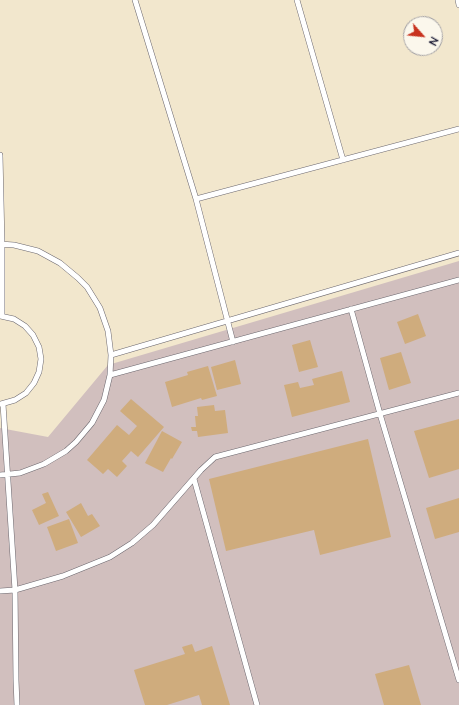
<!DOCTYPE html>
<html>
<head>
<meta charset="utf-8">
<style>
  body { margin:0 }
  #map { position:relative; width:459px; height:705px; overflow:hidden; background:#f2e7cd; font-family:"Architects Daughter",sans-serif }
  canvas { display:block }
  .north { position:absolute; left:403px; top:16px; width:40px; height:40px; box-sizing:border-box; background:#fbf7ec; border:1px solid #a4a2a5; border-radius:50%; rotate:117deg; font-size:11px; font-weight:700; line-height:16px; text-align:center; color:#22223b }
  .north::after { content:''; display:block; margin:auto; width:14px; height:18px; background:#c8321e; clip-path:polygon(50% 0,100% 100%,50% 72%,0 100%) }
</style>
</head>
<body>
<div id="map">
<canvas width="459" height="705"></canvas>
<div class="north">N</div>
</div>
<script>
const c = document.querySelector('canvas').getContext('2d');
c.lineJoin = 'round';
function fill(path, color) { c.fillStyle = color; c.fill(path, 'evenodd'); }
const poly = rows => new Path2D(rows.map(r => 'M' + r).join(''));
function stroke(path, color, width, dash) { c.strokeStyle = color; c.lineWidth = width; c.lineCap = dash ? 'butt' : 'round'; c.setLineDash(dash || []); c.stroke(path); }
const industrial = poly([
  [459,261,459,705,0,705,0,428,48,437,108,365]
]);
const building = poly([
  [418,314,426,336,405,344,397,322],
  [310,340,318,367,299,372,292,345],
  [401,352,411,383,389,390,380,358],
  [235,360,241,384,217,390,211,367],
  [208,366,217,396,202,400,201,398,172,407,165,382,188,375,187,372],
  [342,371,350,402,292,417,284,385,298,382,300,388,314,385,312,379],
  [131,399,164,427,138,457,131,451,122,461,127,466,117,477,108,469,103,474,87,460,117,425,129,435,137,426,120,411],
  [214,405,215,411,225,410,228,433,198,437,197,431,192,431,191,427,196,427,195,416,198,416,197,407],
  [459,419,459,469,429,478,414,431],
  [162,431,182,442,172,459,171,458,163,472,145,463],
  [368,439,391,537,320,555,314,530,226,551,209,479],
  [48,492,59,516,39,525,32,510,46,503,42,494],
  [459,498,459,532,435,539,426,508],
  [81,503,88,516,92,514,100,526,81,537,66,512],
  [69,519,78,543,56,551,47,527],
  [192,644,195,652,212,646,230,705,202,705,199,695,167,705,145,705,134,670,185,654,182,647],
  [409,665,421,705,384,705,375,674]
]);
const service = poly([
  [135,0,196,199,233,342],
  [297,0,343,160],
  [458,0,459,5],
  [0,155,2,244,2,316],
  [196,199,459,129],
  [0,244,14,245,38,251,60,263,78,278,87,287,100,308,108,331,111,355,110,375,104,400,92,423,76,442,66,451,44,464,20,473,0,475],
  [351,309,380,414,459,680],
  [0,316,14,319,25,326,33,335,39,347,41,359,39,372,34,383,26,393,15,400,1,404],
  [111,355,459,253],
  [110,375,459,280],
  [3,404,15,590,16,680,17,705],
  [194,479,257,705],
  [0,591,15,590,63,576,110,557,132,543,153,525,201,470,215,457,459,393]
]);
fill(industrial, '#d1bfbe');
fill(building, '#cfac7d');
stroke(service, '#6b676e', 6);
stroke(service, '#fff', 5);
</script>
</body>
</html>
